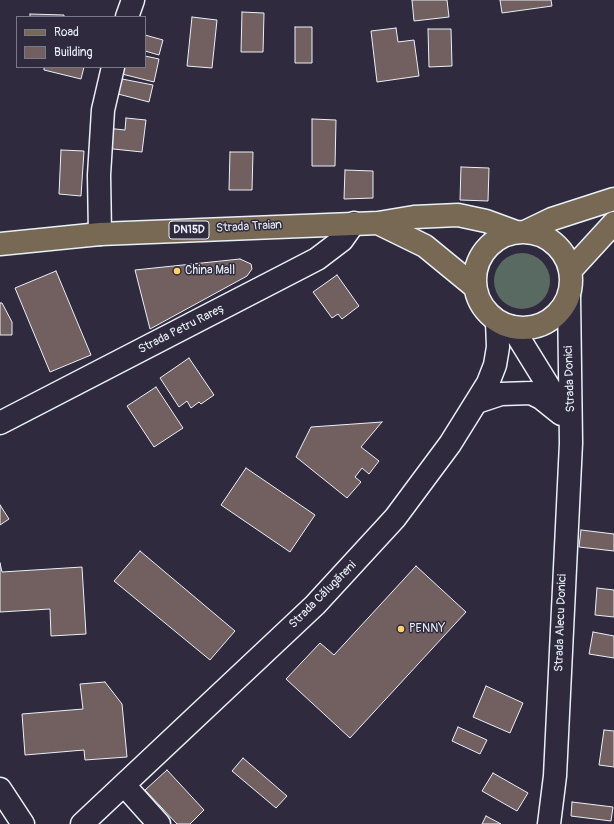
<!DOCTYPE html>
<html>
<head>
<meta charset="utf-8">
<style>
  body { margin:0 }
  #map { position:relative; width:614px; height:824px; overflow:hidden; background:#2f2a3d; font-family:Pangolin,sans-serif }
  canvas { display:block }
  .legend { position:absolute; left:16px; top:16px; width:130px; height:52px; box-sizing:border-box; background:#2f2a3d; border:1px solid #797a88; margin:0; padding:5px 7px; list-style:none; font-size:12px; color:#e8f1f8 }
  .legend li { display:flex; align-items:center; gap:8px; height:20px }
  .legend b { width:20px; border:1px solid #797a88 }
</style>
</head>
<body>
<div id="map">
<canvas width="614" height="824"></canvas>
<ul class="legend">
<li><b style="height:5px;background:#786954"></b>Road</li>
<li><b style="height:11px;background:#725f5f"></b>Building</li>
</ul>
</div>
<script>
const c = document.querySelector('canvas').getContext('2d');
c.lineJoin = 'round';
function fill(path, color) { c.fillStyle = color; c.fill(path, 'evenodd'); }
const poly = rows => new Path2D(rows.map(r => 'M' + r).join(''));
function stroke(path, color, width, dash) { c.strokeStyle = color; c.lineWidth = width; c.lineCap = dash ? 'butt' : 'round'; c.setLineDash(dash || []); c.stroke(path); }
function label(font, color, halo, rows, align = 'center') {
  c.font = font + ' Pangolin,sans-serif'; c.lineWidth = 3; c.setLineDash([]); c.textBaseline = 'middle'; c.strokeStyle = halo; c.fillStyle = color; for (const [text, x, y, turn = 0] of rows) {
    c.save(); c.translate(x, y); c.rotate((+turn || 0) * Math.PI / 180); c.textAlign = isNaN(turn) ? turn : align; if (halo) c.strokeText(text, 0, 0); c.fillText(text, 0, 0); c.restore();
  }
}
const green = poly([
  '494 281a28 28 0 1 1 56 0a28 28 0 1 1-56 0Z'
]);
const building = poly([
  [412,0,447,0,449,17,414,21,412,0],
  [500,0,551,0,552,6,502,13,500,0],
  [242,12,264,13,263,52,241,52,242,12],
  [30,14,64,15,64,17,30,17,30,14],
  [192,17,217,20,212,68,187,66,192,17],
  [295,27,312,27,312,63,295,63,295,27],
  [396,28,398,42,414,40,419,76,377,82,371,31,396,28],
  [428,29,451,29,452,66,429,67,428,29],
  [145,35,163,40,159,55,145,51,145,35],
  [145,56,159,59,154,82,122,74,124,67,145,67,145,56],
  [44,67,84,67,81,79,44,70,44,67],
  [122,79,153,85,149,102,118,94,122,79],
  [126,118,146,120,142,152,104,148,106,128,125,130,126,118],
  [312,119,336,120,335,166,312,166,312,119],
  [61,150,84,151,81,196,59,194,61,150],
  [230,152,253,152,252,190,229,190,230,152],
  [461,167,489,168,488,201,460,200,461,167],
  [345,170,373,171,373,198,344,199,345,170],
  [240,259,251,264,252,269,247,276,150,329,135,270,240,259],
  [56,271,91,355,50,372,15,288,56,271],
  [337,275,359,306,342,319,338,314,332,318,313,292,337,275],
  [0,303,2,303,12,322,12,335,0,335,0,303],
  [189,358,214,395,201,404,199,402,191,408,187,401,179,407,160,378,189,358],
  [156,387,183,428,154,447,127,406,156,387],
  [382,422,361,447,379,461,369,474,362,468,355,477,361,482,347,498,296,457,311,427,382,422],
  [246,468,315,515,290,552,221,505,246,468],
  [0,505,9,519,0,525,0,505],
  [581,530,614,534,614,551,579,547,581,530],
  [140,551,235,631,210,660,114,581,140,551],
  [0,563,2,572,82,567,86,634,51,636,50,609,0,612,0,563],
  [416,566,466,612,350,738,286,679,320,643,334,655,416,566],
  [597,588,614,590,614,617,595,615,597,588],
  [593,632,614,636,614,658,589,654,593,632],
  [105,682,122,704,127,757,85,760,84,750,25,755,22,714,83,709,80,684,105,682],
  [486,686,523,703,510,733,473,717,486,686],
  [458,727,487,740,480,754,452,741,458,727],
  [604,730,614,731,614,767,599,765,604,730],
  [243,758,287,796,276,808,232,771,243,758],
  [167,770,204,810,190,824,177,824,145,790,167,770],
  [493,773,528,793,517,811,482,791,493,773],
  [572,802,613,807,611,821,571,816,572,802],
  [486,816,501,824,482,824,486,816]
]);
const minor = poly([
  [127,17,133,0],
  [100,234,99,175,103,110,113,67],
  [512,327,570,421],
  [477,402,501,394,531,393,541,398,561,414],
  [0,423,317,259,342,240,354,223],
  [124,785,159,824],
  [0,789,23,824],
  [82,824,315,605,395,518,450,444,488,383,495,365,498,347,497,321],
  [549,824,555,776,571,443,569,296]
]);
const major = poly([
  [378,223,425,246,475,287],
  '475 280a48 48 0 1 1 96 0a48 48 0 1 1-96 0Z',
  [525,232,552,219,614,199],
  [0,244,100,234,378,223,414,217,458,215,486,221,516,232],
  [570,271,614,223]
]);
const markers = [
  [177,271,4,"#ffd166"],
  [401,629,4,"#ffd166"]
];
const shields = [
  [189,230,40]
];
const shieldNames = [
  ["DN15D",189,230]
];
const streetNames = [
  ["Strada Traian",249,227,-3],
  ["Strada Petru Rareș",182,329,-27],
  ["Strada Donici",570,379,-92],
  ["Strada Călugăreni",323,595,-45],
  ["Strada Alecu Donici",561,623,-88]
];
const poiNames = [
  ["China Mall",185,271],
  ["PENNY",409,629]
];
fill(green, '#586a61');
fill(building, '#725f5f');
stroke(building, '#e8f1f8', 1);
stroke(minor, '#e8f1f8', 25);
stroke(major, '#e8f1f8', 25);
stroke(minor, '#2f2a3d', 22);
stroke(major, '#786954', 22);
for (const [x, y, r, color] of markers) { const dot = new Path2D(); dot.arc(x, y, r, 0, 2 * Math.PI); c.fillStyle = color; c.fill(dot); stroke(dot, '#2f2a3d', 1.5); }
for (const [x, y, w] of shields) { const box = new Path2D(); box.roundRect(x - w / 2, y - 9, w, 18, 3); c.fillStyle = '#2f2a3d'; c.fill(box); stroke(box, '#e8f1f8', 1); }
label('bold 11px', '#e8f1f8', null, shieldNames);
label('12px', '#e8f1f8', '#2f2a3d', streetNames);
label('12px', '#e8f1f8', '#2f2a3d', poiNames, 'left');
</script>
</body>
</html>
